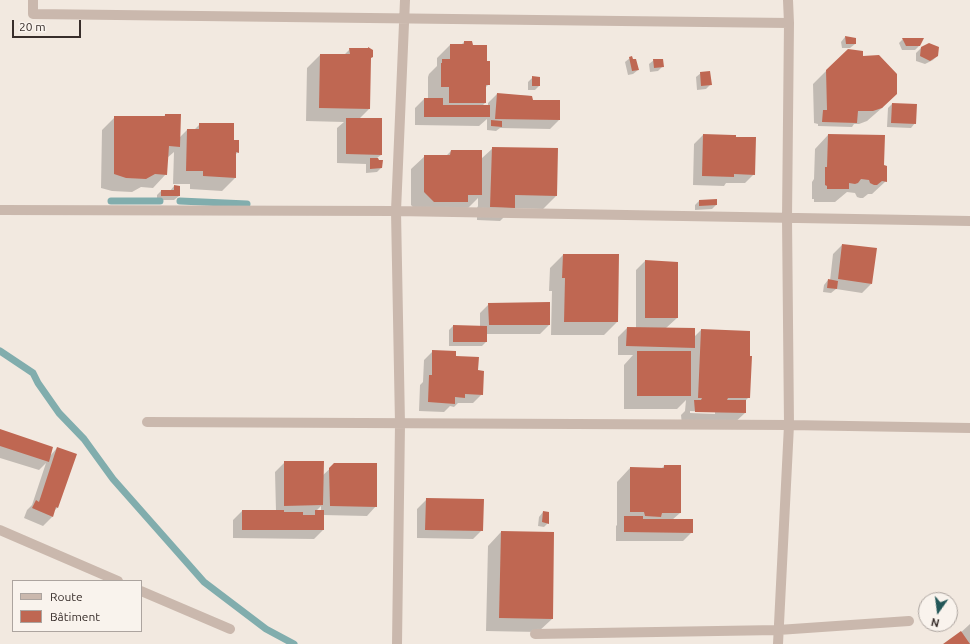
<!DOCTYPE html>
<html>
<head>
<meta charset="utf-8">
<style>
  body { margin:0 }
  #map { position:relative; width:970px; height:644px; overflow:hidden; background:#f2e9e0; font-family:Ubuntu,sans-serif }
  canvas { display:block }
  .legend { position:absolute; left:12px; top:580px; width:130px; height:52px; box-sizing:border-box; background:#f9f3ed; border:1px solid #aca49f; margin:0; padding:5px 7px; list-style:none; font-size:12px; color:#382e2b }
  .legend li { display:flex; align-items:center; gap:8px; height:20px }
  .legend b { width:20px; border:1px solid #aca49f }
  .north { position:absolute; left:918px; top:592px; width:40px; height:40px; box-sizing:border-box; background:#f9f3ed; border:1px solid #aca49f; border-radius:50%; rotate:194deg; font-size:11px; font-weight:700; line-height:16px; text-align:center; color:#382e2b }
  .north::after { content:''; display:block; margin:auto; width:14px; height:18px; background:#235758; clip-path:polygon(50% 0,100% 100%,50% 72%,0 100%) }
  .scale { position:absolute; left:12px; top:20px; width:69px; height:18px; box-sizing:border-box; border:2px solid #382e2b; border-top:0; padding-left:5px; font-size:12px; line-height:14px; white-space:nowrap; color:#382e2b; -webkit-text-stroke:3px #f9f3ed; paint-order:stroke }
</style>
</head>
<body>
<div id="map">
<canvas width="970" height="644"></canvas>
<ul class="legend">
<li><b style="height:5px;background:#cab8ad"></b>Route</li>
<li><b style="height:11px;background:#bf6752"></b>Bâtiment</li>
</ul>
<div class="north">N</div>
<div class="scale">20 m</div>
</div>
<script>
const c = document.querySelector('canvas').getContext('2d');
c.lineJoin = 'round';
function fill(path, color) { c.fillStyle = color; c.fill(path, 'evenodd'); }
const poly = rows => new Path2D(rows.map(r => 'M' + r).join(''));
function stroke(path, color, width, dash) { c.strokeStyle = color; c.lineWidth = width; c.lineCap = dash ? 'butt' : 'round'; c.setLineDash(dash || []); c.stroke(path); }
const shadow = poly([
  [845,37,855,44,850,48,842,48,841,42],
  [903,39,920,45,915,50,902,50,899,43],
  [464,42,472,46,486,62,489,84,485,88,485,103,482,106,488,106,488,103,497,94,532,96,532,101,559,120,550,129,500,128,496,131,487,130,487,119,479,126,415,125,415,108,424,99,428,99,428,77,429,74,437,66,437,58,450,45,461,45],
  [921,48,937,56,933,60,925,64,916,61,916,53],
  [350,49,370,59,369,109,359,119,381,155,377,158,381,168,377,172,366,173,366,164,337,163,337,128,344,122,306,121,307,68,320,55,346,55,345,54],
  [862,57,883,107,867,121,859,124,854,124,852,127,818,126,818,124,814,123,813,84,827,70],
  [630,58,638,70,633,74,628,75,625,62],
  [654,60,662,67,658,71,650,72,649,64],
  [701,73,710,85,706,89,697,90,696,77],
  [533,77,539,86,535,90,528,90,528,82],
  [892,104,915,123,911,128,887,127,888,108],
  [165,115,180,137,187,130,194,130,200,124,233,141,238,152,235,155,235,178,222,191,190,189,190,184,173,184,174,152,167,158,166,174,153,188,141,187,132,192,112,191,101,188,102,130,115,117,164,117],
  [703,135,754,174,745,183,726,183,724,186,693,185,694,144],
  [828,135,883,166,886,181,872,194,868,194,863,198,860,198,857,197,855,193,847,192,835,202,814,202,814,199,812,199,812,182,814,179,815,149],
  [493,148,556,196,543,209,513,208,500,221,477,220,477,208,478,206,478,198,468,208,420,215,411,205,411,169,425,156,446,156,451,151,481,159],
  [174,186,179,196,174,200,157,200,157,195,161,191,170,191],
  [699,201,716,205,712,209,695,210,695,205],
  [842,245,871,284,862,293,836,289,831,293,823,292,824,285,828,280,830,281,833,254],
  [563,255,618,255,617,322,604,335,551,335,552,291,549,291,550,268],
  [645,261,677,318,666,328,694,337,701,330,749,397,745,401,745,413,731,426,682,425,681,415,685,411,686,400,677,409,624,409,624,365,633,355,618,355,618,337,627,328,636,328,636,270],
  [690,411,715,412,715,414,690,413],
  [549,303,549,325,540,334,486,334,486,342,482,346,449,346,449,330,453,326,480,327,480,313,489,304],
  [433,351,455,357,477,371,482,394,473,403,458,403,454,407,450,406,444,412,419,411,420,385,423,382,424,360],
  [0,431,50,456,57,448,58,507,54,511,52,517,43,526,24,518,27,510,32,505,46,463,39,470,0,458],
  [285,462,322,476,335,464,376,506,367,516,323,515,323,530,314,539,233,538,233,520,242,511,276,511,275,472],
  [321,506,321,511,316,511],
  [664,466,680,513,672,520,692,532,683,541,616,541,616,526,617,525,617,482,630,468,661,469],
  [427,499,482,530,473,539,417,538,417,509],
  [543,512,548,523,544,527,538,526,539,517],
  [501,532,552,619,538,632,486,631,488,546],
  [970,624,970,644,945,644,958,635]
]);
const stream = poly([
  [111,201,160,201],
  [180,201,247,204],
  [0,351,33,373,38,383,59,413,84,439,113,479,204,582,266,629,294,644]
]);
const building = poly([
  [845,36,856,38,856,44,846,44],
  [902,38,924,38,920,46,906,46],
  [464,41,472,41,473,45,487,45,487,61,490,61,490,85,486,85,486,103,449,103,449,87,441,87,441,63,442,63,442,59,450,59,450,44,464,44],
  [929,43,939,47,938,56,930,61,920,56,921,47],
  [368,47,373,50,373,57,371,58,370,109,319,108,320,54,350,54,349,48,368,48],
  [848,49,863,51,863,56,879,55,897,74,897,94,882,108,873,111,858,111,857,123,822,122,823,110,827,110,826,70],
  [632,56,633,59,636,59,639,70,632,71,629,57],
  [653,59,663,59,664,67,654,68],
  [710,71,712,85,701,86,700,72],
  [532,76,540,77,540,86,532,86],
  [497,93,532,96,533,100,560,100,560,120,495,119],
  [424,98,443,98,443,105,490,105,490,117,424,117],
  [892,103,917,104,916,124,891,123],
  [165,114,181,114,180,147,169,146,167,175,155,174,146,179,126,178,114,174,114,116,165,116],
  [346,118,382,118,382,155,346,154],
  [491,120,502,121,502,127,491,126],
  [199,123,234,123,234,140,239,140,239,153,236,152,236,178,203,176,203,171,186,171,187,129,199,129],
  [703,134,733,135,736,135,736,137,756,137,755,175,734,174,734,177,702,176],
  [828,134,885,135,884,165,887,166,887,182,882,181,877,185,874,185,870,183,869,180,861,179,858,183,855,184,849,183,849,189,827,189,827,186,825,185,825,167,827,167],
  [492,147,558,148,557,196,515,195,515,208,490,207],
  [451,150,482,150,482,195,468,195,468,202,434,202,424,192,424,155,450,155],
  [370,158,378,158,379,160,383,160,382,168,370,169],
  [174,185,180,186,180,196,161,196,161,190,174,190],
  [717,199,717,205,699,206,699,200],
  [842,244,877,248,872,284,838,279],
  [563,254,619,254,618,322,564,322,565,278,562,278],
  [645,260,678,262,678,318,645,318],
  [828,279,838,281,837,289,827,288],
  [550,302,550,325,489,325,488,303],
  [453,325,487,326,487,342,453,342],
  [627,327,695,328,695,348,626,346],
  [701,329,750,331,750,356,752,356,750,398,728,398,727,400,746,400,746,413,695,412,694,400,701,400,702,398,698,398],
  [432,350,456,351,456,356,479,357,478,370,484,371,483,395,465,394,465,398,455,397,455,404,428,402,429,375,432,375],
  [637,351,691,351,691,396,637,396],
  [0,429,53,447,49,462,0,446],
  [57,447,77,454,58,508,56,507,53,517,32,508,36,500,39,502],
  [284,461,324,461,323,505,284,506],
  [334,463,377,463,377,507,330,506,329,468],
  [664,465,681,465,681,513,662,513,661,517,645,516,644,512,630,512,630,467,664,468],
  [426,498,484,499,483,531,425,530],
  [242,510,284,510,284,512,303,512,303,515,315,515,315,510,324,510,324,530,242,530],
  [543,511,549,512,549,524,542,522],
  [624,516,643,516,643,519,693,519,693,533,624,532],
  [501,531,554,532,553,619,499,618],
  [961,631,970,644,943,644]
]);
const minor = poly([
  [33,0,33,14,789,23],
  [0,210,396,211,970,221],
  [147,422,789,425,970,428],
  [0,530,118,581],
  [141,591,230,629],
  [535,634,778,630,909,621],
  [397,644,400,424,396,211,405,0],
  [778,644,789,425,787,218,789,23,788,0]
]);
fill(shadow, '#0003');
stroke(stream, '#81adad', 7);
fill(building, '#bf6752');
stroke(minor, '#cab8ad', 10);
</script>
</body>
</html>
